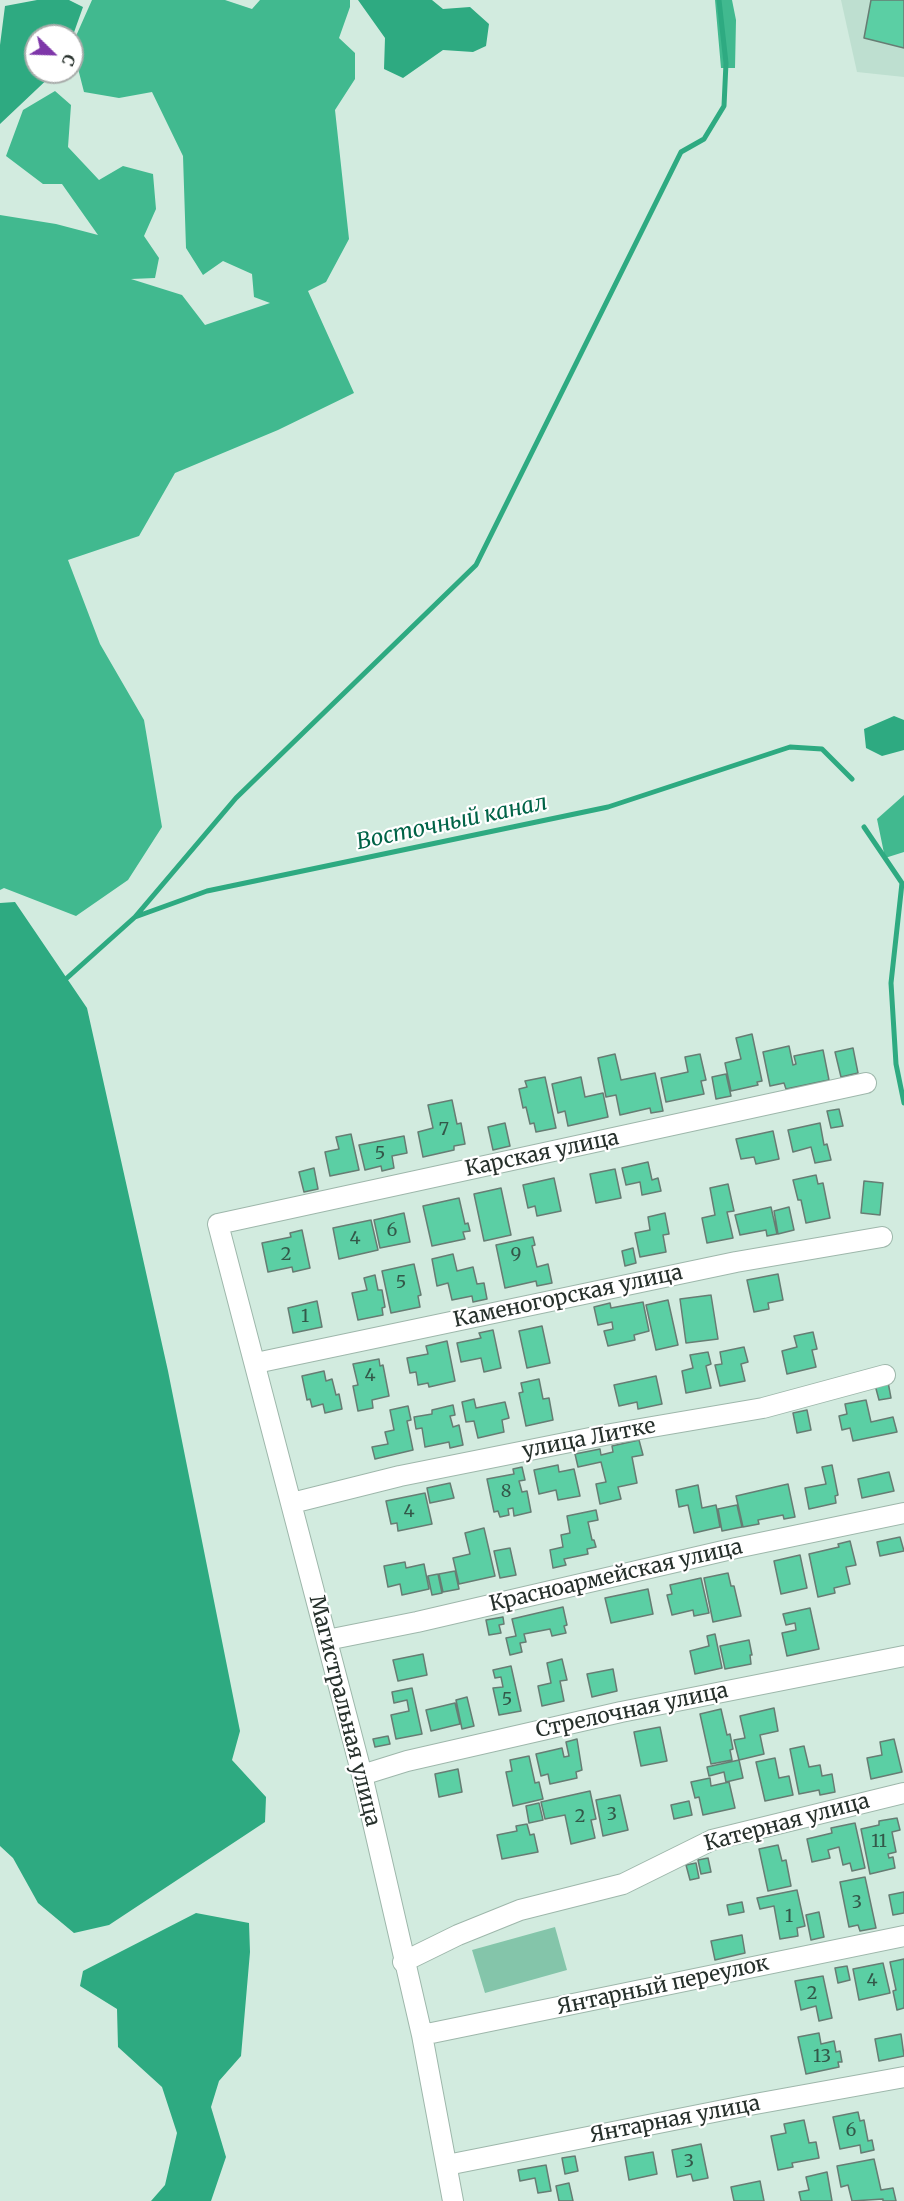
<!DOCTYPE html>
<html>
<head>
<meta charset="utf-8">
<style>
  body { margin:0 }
  #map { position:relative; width:904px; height:2201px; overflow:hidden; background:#d2ebdf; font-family:Merriweather,serif }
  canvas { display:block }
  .north { position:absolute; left:24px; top:24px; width:60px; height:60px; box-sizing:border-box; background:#fff; border:2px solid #a8acaa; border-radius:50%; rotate:113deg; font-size:16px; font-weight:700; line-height:24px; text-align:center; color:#26302b }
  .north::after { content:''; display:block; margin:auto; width:21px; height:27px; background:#7e36a9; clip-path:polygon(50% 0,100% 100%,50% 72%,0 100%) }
</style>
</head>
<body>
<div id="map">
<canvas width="904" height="2201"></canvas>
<div class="north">С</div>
</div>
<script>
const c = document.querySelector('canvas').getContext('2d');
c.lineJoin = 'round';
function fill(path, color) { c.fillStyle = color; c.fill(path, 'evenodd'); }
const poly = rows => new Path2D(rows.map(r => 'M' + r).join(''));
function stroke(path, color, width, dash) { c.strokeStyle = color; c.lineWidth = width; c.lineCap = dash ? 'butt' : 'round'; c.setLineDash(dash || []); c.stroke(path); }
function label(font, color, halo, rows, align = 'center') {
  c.font = font + ' Merriweather,serif'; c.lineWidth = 4.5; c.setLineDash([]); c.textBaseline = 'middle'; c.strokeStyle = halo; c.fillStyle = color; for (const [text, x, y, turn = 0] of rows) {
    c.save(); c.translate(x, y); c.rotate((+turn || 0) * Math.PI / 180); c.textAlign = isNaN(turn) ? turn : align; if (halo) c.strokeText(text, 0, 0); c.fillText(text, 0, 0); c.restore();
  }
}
const built = poly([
  [841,0,904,0,904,77,857,72]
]);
const green = poly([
  [555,1927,567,1970,485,1993,472,1950]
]);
const forest = poly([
  [92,0,225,0,252,9,260,0,350,0,350,7,339,38,355,53,355,79,335,110,349,239,326,282,308,291,354,393,278,430,175,473,139,536,68,560,100,644,144,720,162,827,128,880,76,916,4,888,0,890,0,215,56,224,98,235,62,184,43,184,6,156,23,110,55,91,71,105,68,147,99,180,123,166,153,174,156,209,144,236,159,258,155,278,131,279,182,295,205,325,270,303,254,297,252,274,223,261,203,275,186,248,183,156,152,92,119,98,84,92,72,45],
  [715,0,732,0,736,20,735,68,721,68],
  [904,795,904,852,885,858,877,819]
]);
const water = poly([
  [37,0,69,0,83,7,72,38,72,36,36,36,36,72,55,72,0,124,0,45,5,6],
  [358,0,432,0,443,9,470,7,489,24,486,46,473,52,443,50,403,78,384,69,385,38],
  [894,716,904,720,904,750,882,756,866,748,864,729],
  [15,902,87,1008,168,1371,240,1731,232,1760,266,1797,265,1822,109,1925,74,1933,38,1903,13,1858,0,1846,0,903],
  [196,1913,249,1923,250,1952,241,2056,219,2081,211,2107,226,2157,211,2201,151,2201,165,2185,177,2133,162,2087,118,2047,117,2009,80,1986,83,1971]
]);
const stream = poly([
  [864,827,902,883,891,983,896,1064,904,1103],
  [135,917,236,798,476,565,681,152,704,139,724,106,726,63,719,0],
  [67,978,135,917,207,891,608,807,790,747,822,749,852,779]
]);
const building = poly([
  [871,0,904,0,904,48,864,38,871,0],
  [752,1034,762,1081,757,1082,758,1085,731,1091,725,1063,741,1059,736,1038,752,1034],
  [789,1046,793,1065,796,1064,794,1056,823,1050,829,1080,786,1089,784,1083,770,1086,763,1052,789,1046],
  [853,1048,858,1073,841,1077,835,1052,853,1048],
  [615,1054,621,1080,655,1073,663,1111,651,1113,650,1108,620,1115,616,1095,606,1097,598,1058,615,1054],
  [700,1054,706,1080,701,1081,704,1094,666,1102,661,1078,688,1072,685,1057,700,1054],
  [726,1074,731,1096,716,1099,712,1077,726,1074],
  [545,1077,556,1128,536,1132,534,1123,530,1124,526,1107,523,1108,519,1089,527,1087,525,1081,545,1077],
  [581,1077,585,1097,603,1093,608,1117,568,1126,565,1111,558,1113,552,1084,581,1077],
  [452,1100,457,1124,461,1123,465,1144,454,1146,454,1150,423,1157,418,1132,433,1128,428,1105,452,1100],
  [839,1109,843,1126,831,1128,827,1111,839,1109],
  [505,1123,510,1146,493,1150,488,1127,505,1123],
  [820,1123,824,1145,827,1144,831,1160,815,1163,811,1147,793,1152,788,1130,820,1123],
  [773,1131,779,1159,756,1164,754,1157,741,1159,736,1139,773,1131],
  [351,1134,359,1170,330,1176,325,1152,339,1149,336,1137,351,1134],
  [404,1136,407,1153,392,1156,394,1168,382,1171,381,1166,365,1170,359,1145,404,1136],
  [648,1162,652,1180,658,1178,661,1191,642,1195,640,1182,626,1185,622,1168,648,1162],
  [314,1168,318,1189,304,1192,299,1172,314,1168],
  [615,1169,621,1198,596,1203,590,1174,615,1169],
  [816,1175,818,1184,823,1183,830,1218,806,1223,801,1200,798,1200,793,1180,816,1175],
  [554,1178,561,1211,537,1216,535,1206,528,1208,523,1185,554,1178],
  [864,1181,883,1183,880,1215,861,1213,864,1181],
  [728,1184,734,1211,727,1212,733,1238,707,1243,702,1218,715,1215,710,1188,728,1184],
  [501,1188,511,1235,484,1241,474,1194,501,1188],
  [459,1198,465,1224,468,1223,470,1231,463,1232,465,1239,432,1246,423,1206,459,1198],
  [771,1207,777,1234,767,1236,766,1230,740,1235,735,1215,771,1207],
  [789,1207,794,1230,778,1234,774,1211,789,1207],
  [404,1213,410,1242,380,1248,374,1220,404,1213],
  [665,1213,669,1234,663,1235,666,1252,640,1257,635,1233,650,1230,648,1217,665,1213],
  [371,1220,378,1250,339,1259,333,1228,371,1220],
  [302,1230,310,1268,293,1272,292,1267,268,1272,262,1243,291,1237,290,1233,302,1230],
  [533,1237,535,1245,532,1246,537,1267,548,1264,552,1283,537,1286,536,1281,505,1288,496,1245,533,1237],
  [633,1248,636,1263,625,1266,622,1251,633,1248],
  [453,1254,457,1271,473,1267,477,1284,484,1283,487,1299,473,1302,472,1296,452,1300,448,1283,437,1286,432,1259,453,1254],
  [414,1264,421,1295,418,1296,420,1307,391,1313,382,1271,414,1264],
  [778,1274,783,1300,768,1303,769,1309,754,1312,747,1280,778,1274],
  [375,1275,378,1290,382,1290,385,1307,382,1308,383,1315,358,1320,352,1293,367,1290,364,1278,375,1275],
  [711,1295,718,1339,686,1343,680,1299,711,1295],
  [668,1300,678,1345,656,1350,646,1305,668,1300],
  [317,1301,322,1327,293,1333,288,1308,317,1301],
  [643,1302,649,1331,634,1335,635,1340,608,1346,604,1331,613,1329,612,1322,598,1325,594,1307,610,1303,611,1308,643,1302],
  [542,1326,550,1363,527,1368,519,1331,542,1326],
  [493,1330,501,1368,484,1372,481,1358,461,1362,457,1343,481,1338,479,1333,493,1330],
  [813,1332,817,1349,812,1350,816,1367,787,1374,782,1351,797,1347,794,1336,813,1332],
  [447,1341,455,1381,429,1387,428,1383,418,1385,416,1372,410,1373,407,1358,428,1354,426,1346,447,1341],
  [744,1347,748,1362,741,1364,745,1381,720,1386,715,1365,722,1364,720,1352,744,1347],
  [708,1352,711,1364,706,1366,711,1388,686,1393,682,1371,693,1368,690,1355,708,1352],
  [379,1359,380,1366,383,1365,389,1396,372,1400,373,1408,358,1411,353,1386,358,1385,353,1364,379,1359],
  [324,1371,326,1381,332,1379,336,1395,339,1394,342,1409,325,1413,323,1404,312,1407,310,1399,307,1400,302,1376,324,1371],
  [656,1376,662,1404,638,1409,637,1402,619,1406,614,1385,656,1376],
  [539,1379,543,1399,549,1398,553,1420,526,1426,519,1393,523,1392,521,1383,539,1379],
  [888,1382,891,1398,879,1400,875,1385,888,1382],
  [474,1399,476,1408,505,1402,509,1418,502,1420,504,1432,478,1438,474,1421,466,1422,462,1402,474,1399],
  [866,1400,871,1422,893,1417,897,1432,853,1441,850,1428,842,1430,839,1416,847,1414,845,1404,866,1400],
  [453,1405,455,1415,450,1416,453,1427,459,1425,463,1445,450,1448,449,1442,425,1447,422,1428,416,1429,414,1417,432,1414,432,1410,453,1405],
  [408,1406,411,1420,407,1421,413,1450,375,1459,372,1447,388,1444,385,1432,394,1430,390,1410,408,1406],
  [807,1410,811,1430,797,1433,793,1413,807,1410],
  [639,1440,643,1455,632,1457,637,1483,618,1487,621,1499,600,1504,596,1484,606,1482,601,1462,578,1467,575,1454,600,1449,601,1455,613,1452,612,1446,639,1440],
  [558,1465,559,1472,574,1469,580,1496,558,1500,556,1490,539,1494,534,1470,558,1465],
  [832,1465,838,1495,835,1496,836,1503,809,1509,805,1488,826,1484,822,1467,832,1465],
  [522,1467,525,1480,519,1481,522,1492,527,1491,531,1512,514,1516,513,1508,508,1509,509,1515,500,1517,498,1511,494,1512,487,1479,514,1474,513,1469,522,1467],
  [889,1472,894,1491,862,1498,858,1479,889,1472],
  [450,1483,454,1498,430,1503,427,1488,450,1483],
  [788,1484,795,1517,784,1519,783,1515,758,1520,759,1524,743,1527,736,1496,788,1484],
  [698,1485,702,1508,716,1505,720,1527,694,1533,688,1505,679,1507,676,1490,698,1485],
  [425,1493,432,1524,398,1531,397,1523,391,1524,386,1501,425,1493],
  [737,1505,742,1527,722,1531,718,1509,737,1505],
  [596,1510,598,1520,588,1522,592,1540,594,1540,596,1547,587,1549,588,1554,564,1559,566,1565,553,1568,550,1550,563,1547,561,1535,570,1533,567,1516,596,1510],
  [484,1528,495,1576,459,1584,453,1558,470,1554,465,1533,484,1528],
  [900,1537,904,1551,880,1556,877,1542,900,1537],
  [850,1541,856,1565,846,1567,850,1584,834,1588,835,1593,818,1597,809,1554,839,1547,838,1544,850,1541],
  [510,1548,516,1575,500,1578,494,1551,510,1548],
  [800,1555,807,1588,781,1594,774,1561,800,1555],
  [405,1562,406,1568,424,1564,429,1589,402,1595,400,1584,388,1587,384,1566,405,1562],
  [455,1571,459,1589,443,1592,439,1574,455,1571],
  [728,1573,731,1586,734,1586,741,1616,713,1622,704,1578,728,1573],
  [438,1574,442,1593,432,1595,428,1576,438,1574],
  [701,1578,709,1613,694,1616,693,1610,672,1615,667,1595,672,1594,670,1585,701,1578],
  [648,1589,653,1614,611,1623,605,1598,648,1589],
  [563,1607,567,1625,564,1626,566,1633,552,1636,550,1629,524,1634,526,1642,520,1643,522,1652,510,1655,506,1638,516,1636,512,1619,563,1607],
  [810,1608,819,1649,787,1656,782,1633,796,1630,795,1623,786,1625,783,1614,810,1608],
  [503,1617,504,1624,499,1625,501,1633,489,1635,486,1620,503,1617],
  [715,1634,722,1668,695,1674,690,1651,709,1646,707,1636,715,1634],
  [749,1640,752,1655,750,1655,751,1664,725,1669,720,1646,749,1640],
  [423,1654,427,1675,398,1681,393,1660,423,1654],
  [562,1659,567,1680,560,1681,564,1701,542,1706,538,1686,551,1683,547,1663,562,1659],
  [511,1666,521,1711,499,1715,493,1688,503,1687,501,1677,495,1678,493,1670,511,1666],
  [613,1669,617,1691,592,1697,587,1674,613,1669],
  [412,1688,422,1734,396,1739,391,1715,409,1711,407,1700,394,1703,392,1692,412,1688],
  [467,1697,474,1726,462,1729,456,1700,467,1697],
  [455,1703,460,1724,431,1731,426,1710,455,1703],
  [774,1708,778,1731,760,1735,764,1754,739,1760,734,1740,745,1738,740,1716,774,1708],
  [721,1709,727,1735,730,1734,733,1749,730,1750,732,1760,711,1764,700,1714,721,1709],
  [660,1727,667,1761,641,1766,634,1732,660,1727],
  [388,1736,390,1744,375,1747,373,1739,388,1736],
  [577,1739,582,1770,576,1772,577,1778,550,1784,548,1774,541,1776,536,1754,562,1748,564,1757,569,1756,566,1742,577,1739],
  [894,1739,902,1772,871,1779,867,1758,882,1755,880,1742,894,1739],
  [804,1746,809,1767,820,1765,822,1776,832,1774,835,1792,820,1795,819,1790,799,1794,790,1749,804,1746],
  [529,1756,535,1783,539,1782,543,1799,513,1806,506,1772,512,1771,510,1760,529,1756],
  [775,1758,779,1778,789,1776,793,1795,765,1801,756,1762,775,1758],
  [739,1760,743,1778,726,1782,724,1772,709,1776,707,1767,739,1760],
  [458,1769,462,1792,439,1797,435,1774,458,1769],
  [710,1778,711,1786,729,1782,735,1808,703,1815,699,1797,695,1798,691,1782,710,1778],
  [590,1791,596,1819,591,1820,595,1838,571,1844,565,1815,545,1819,541,1802,590,1791],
  [620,1795,628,1830,603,1836,596,1800,620,1795],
  [689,1801,692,1815,674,1819,671,1805,689,1801],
  [539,1803,543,1820,529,1823,526,1806,539,1803],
  [897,1818,900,1830,892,1832,896,1852,888,1854,889,1858,893,1857,895,1868,870,1874,861,1829,879,1825,879,1821,897,1818],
  [855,1823,865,1868,852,1871,850,1863,843,1865,839,1847,828,1850,830,1858,812,1862,807,1839,832,1833,831,1828,855,1823],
  [527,1824,530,1835,534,1834,538,1852,502,1859,497,1835,517,1831,516,1826,527,1824],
  [778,1845,782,1861,786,1860,791,1886,768,1891,759,1849,778,1845],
  [708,1858,711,1872,701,1874,698,1860,708,1858],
  [696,1863,699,1878,690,1880,686,1865,696,1863],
  [865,1877,876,1928,860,1931,858,1925,849,1927,840,1882,865,1877],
  [797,1890,805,1926,797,1928,798,1936,780,1939,774,1906,760,1909,757,1898,797,1890],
  [904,1892,904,1913,893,1915,889,1895,904,1892],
  [742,1902,744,1912,729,1915,727,1905,742,1902],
  [819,1912,824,1937,811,1940,806,1915,819,1912],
  [742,1935,745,1953,715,1960,711,1941,742,1935],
  [904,1959,904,2008,897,2010,893,1991,896,1990,890,1962,904,1959],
  [883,1963,890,1993,859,2000,853,1969,883,1963],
  [847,1966,850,1980,838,1983,835,1968,847,1966],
  [823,1976,832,2018,819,2021,816,2006,801,2010,795,1981,823,1976],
  [819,2033,821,2044,834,2041,836,2052,840,2051,842,2062,838,2062,839,2067,806,2074,798,2037,819,2033],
  [901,2034,904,2056,879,2061,875,2039,901,2034],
  [858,2112,860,2121,864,2120,868,2141,872,2140,874,2150,861,2153,860,2145,840,2149,833,2117,858,2112],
  [804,2120,809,2143,816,2142,819,2158,792,2163,793,2167,778,2170,771,2136,786,2133,784,2124,804,2120],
  [701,2144,708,2178,693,2181,691,2174,677,2177,672,2150,701,2144],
  [653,2152,657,2174,629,2180,625,2157,653,2152],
  [575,2156,578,2171,565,2174,562,2158,575,2156],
  [874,2159,881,2190,893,2188,896,2201,883,2201,883,2199,852,2201,848,2185,841,2187,837,2166,874,2159],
  [546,2165,551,2191,538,2193,535,2178,520,2181,518,2170,546,2165],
  [827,2172,832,2201,801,2201,799,2192,809,2190,806,2177,827,2172],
  [760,2181,764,2201,734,2201,731,2187,760,2181],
  [569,2183,573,2201,559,2201,556,2186,569,2183]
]);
const street = poly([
  [256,1363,736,1262,882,1237],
  [292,1503,400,1476,605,1435,763,1408,885,1375],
  [327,1640,417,1622,736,1548,904,1513],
  [362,1775,407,1761,621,1712,904,1656],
  [403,1962,458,1935,520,1910,623,1884,712,1840,904,1793],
  [422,2035,904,1936],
  [447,2165,744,2106,904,2077],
  [453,2201,422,2035,362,1775,218,1224,866,1083]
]);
const numberNames = [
  ["7",444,1130],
  ["5",380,1154],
  ["6",392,1231],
  ["4",355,1239],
  ["2",286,1255],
  ["9",516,1255],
  ["5",401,1283],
  ["1",305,1317],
  ["4",370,1376],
  ["8",506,1492],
  ["4",409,1512],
  ["5",507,1700],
  ["3",612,1815],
  ["2",580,1817],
  ["11",879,1842],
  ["3",857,1903],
  ["1",789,1917],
  ["4",872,1981],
  ["2",812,1994],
  ["13",822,2057],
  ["6",851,2131],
  ["3",689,2162]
];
const streetNames = [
  ["Карская улица",542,1154,-12],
  ["Каменогорская улица",568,1297,-12],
  ["улица Литке",589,1439,-11],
  ["Красноармейская улица",616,1576,-13],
  ["Магистральная улица",344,1711,76],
  ["Стрелочная улица",632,1711,-12],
  ["Катерная улица",787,1823,-15],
  ["Янтарный переулок",663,1986,-12],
  ["Янтарная улица",675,2120,-11]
];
const waterNames = [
  ["Восточный канал",452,823,-12]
];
fill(built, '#bedfd0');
fill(green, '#84c5aa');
fill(forest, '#41b98f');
fill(water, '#2eaa81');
stroke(stream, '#2eaa81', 5);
fill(building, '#5bcfa4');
stroke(building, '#667d73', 1.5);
stroke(street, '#9eb7ab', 22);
stroke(street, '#fff', 20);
label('18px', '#335849', null, numberNames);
label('21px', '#26302b', '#fff', streetNames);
label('italic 22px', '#006347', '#fff', waterNames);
</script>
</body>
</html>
